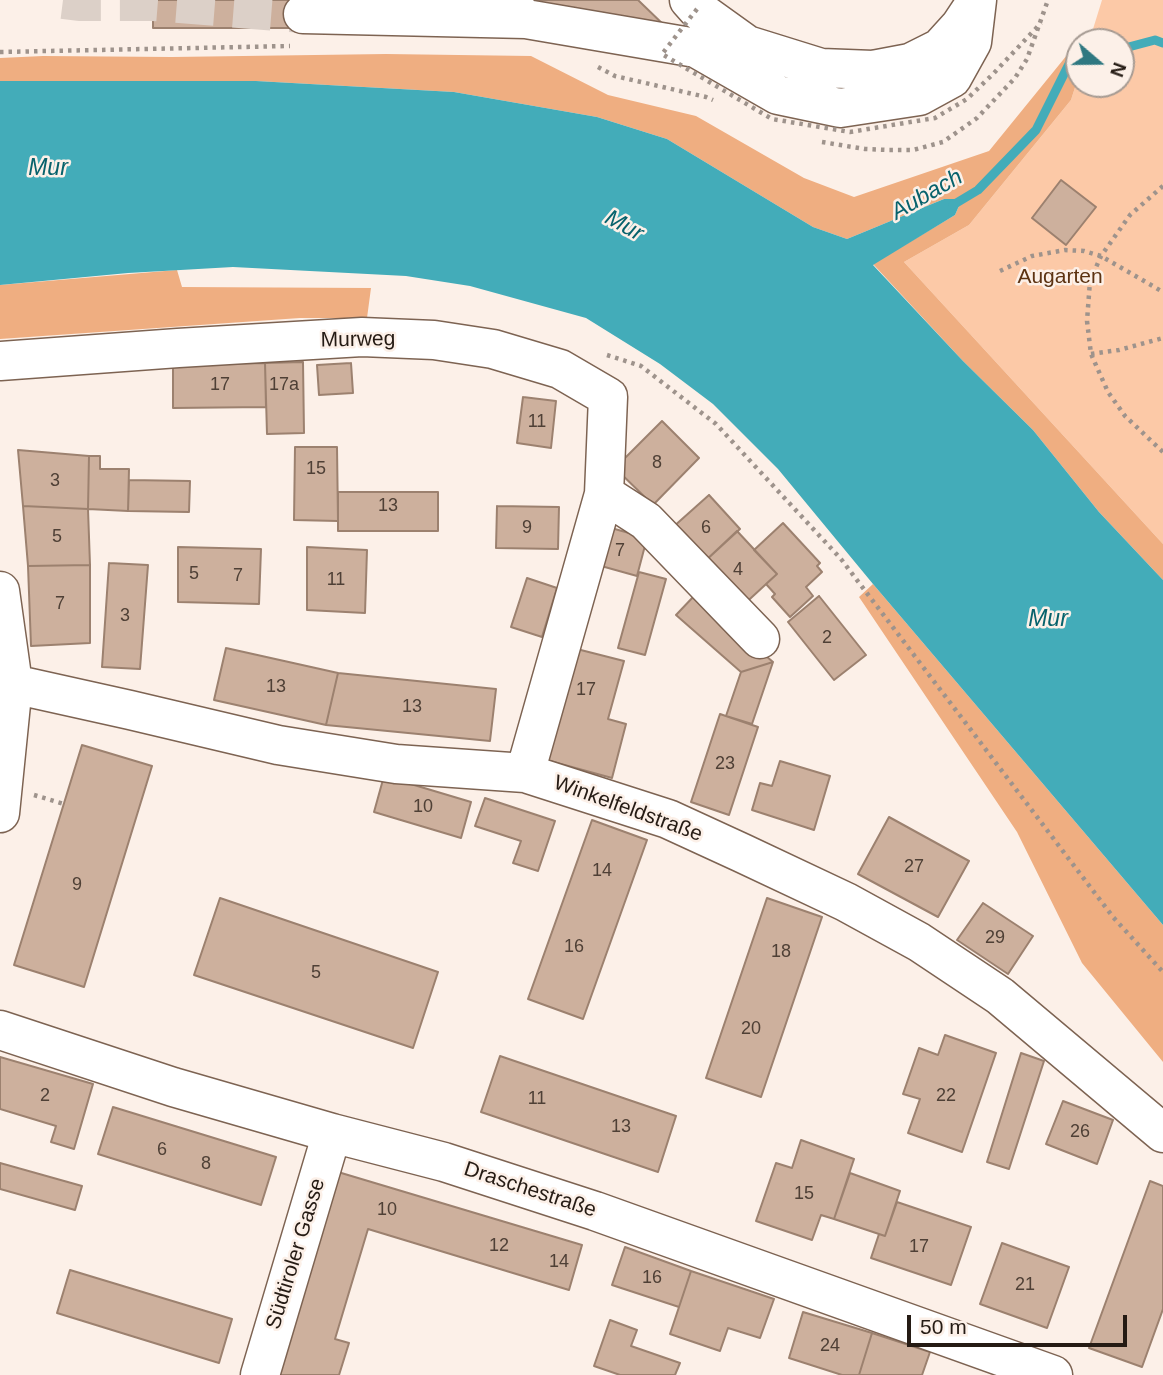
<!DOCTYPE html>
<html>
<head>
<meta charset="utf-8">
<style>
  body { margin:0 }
  #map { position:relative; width:1163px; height:1375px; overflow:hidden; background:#fcf0e8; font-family:Arial,sans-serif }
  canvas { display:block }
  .north { position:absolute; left:1065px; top:28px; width:70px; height:70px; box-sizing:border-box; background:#fcf0e8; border:2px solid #a69b93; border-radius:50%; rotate:110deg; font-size:19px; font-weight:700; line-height:28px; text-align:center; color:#251b14 }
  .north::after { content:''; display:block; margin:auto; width:24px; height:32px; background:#2f7881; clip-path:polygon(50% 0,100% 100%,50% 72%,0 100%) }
  .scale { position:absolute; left:907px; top:1315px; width:220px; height:32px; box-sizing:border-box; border:4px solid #251b14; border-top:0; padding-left:9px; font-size:21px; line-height:24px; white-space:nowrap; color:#251b14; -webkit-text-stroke:5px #fcf0e8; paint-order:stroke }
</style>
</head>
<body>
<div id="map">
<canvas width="1163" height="1375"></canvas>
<div class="north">N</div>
<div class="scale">50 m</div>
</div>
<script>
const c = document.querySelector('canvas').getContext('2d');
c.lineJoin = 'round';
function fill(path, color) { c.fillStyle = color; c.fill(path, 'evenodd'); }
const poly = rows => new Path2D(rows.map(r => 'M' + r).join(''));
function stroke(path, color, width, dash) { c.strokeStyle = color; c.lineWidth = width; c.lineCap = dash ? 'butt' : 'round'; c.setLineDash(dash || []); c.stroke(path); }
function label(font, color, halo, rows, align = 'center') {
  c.font = font + ' Arial,sans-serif'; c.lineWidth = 5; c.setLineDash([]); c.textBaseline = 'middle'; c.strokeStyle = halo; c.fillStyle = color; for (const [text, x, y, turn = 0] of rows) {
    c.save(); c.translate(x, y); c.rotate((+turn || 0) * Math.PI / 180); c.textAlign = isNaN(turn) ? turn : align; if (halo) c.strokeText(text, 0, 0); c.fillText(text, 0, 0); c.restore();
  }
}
const green = poly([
  [1102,0,1163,0,1163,544,904,262,969,225,1071,100,1079,75,1079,84,1121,84,1121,42,1089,42]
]);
const forest = poly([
  [1076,44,1079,75,1071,100,969,225,904,262,1163,544,1163,580,1099,512,1033,430,963,361,873,264,955,215,962,199,944,199,847,239,813,227,667,139,597,117,454,92,256,81,0,81,0,58,43,56,172,57,386,54,531,56,608,95,696,116,804,178,854,197,989,151],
  [177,270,182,287,371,288,367,318,300,318,0,339,0,285],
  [873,584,1163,925,1163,1062,1082,963,1017,832,859,597]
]);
const water = poly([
  [0,81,256,81,454,92,597,117,667,139,813,227,847,239,944,199,962,199,955,215,873,265,963,361,1033,430,1099,512,1163,580,1163,925,873,584,778,469,713,404,660,364,586,318,470,286,406,276,233,267,128,273,0,285]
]);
const stream = poly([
  [1121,49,1155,40,1163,43],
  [953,205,978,190,1036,130,1070,62,1079,60]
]);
const building = poly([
  [153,0,638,0,667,28,153,28,153,0],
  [1061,180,1096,207,1066,245,1032,218,1061,180],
  [303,362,304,433,267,434,265,363,303,362],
  [265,363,266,407,173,408,173,364,265,363],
  [351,363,353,393,319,395,317,365,351,363],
  [523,397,556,401,551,448,517,443,523,397],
  [662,421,699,458,653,505,615,468,662,421],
  [295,447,337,447,338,521,294,520,295,447],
  [18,450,89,456,88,509,23,506,18,450],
  [89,456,100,456,100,469,129,469,128,511,88,509,89,456],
  [129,480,190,481,189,512,128,511,129,480],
  [338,492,438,492,438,531,338,531,338,492],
  [709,495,740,529,703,563,672,528,709,495],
  [23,506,88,509,90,565,28,566,23,506],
  [497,506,559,507,558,549,496,548,497,506],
  [783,523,820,563,817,566,822,572,806,587,813,596,790,617,772,597,775,594,766,584,777,574,754,550,783,523],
  [604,526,647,538,637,576,594,564,604,526],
  [737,531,777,574,739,609,703,563,737,531],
  [178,547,261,549,259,604,178,602,178,547],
  [307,547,367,550,365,613,307,610,307,547],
  [109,563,148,565,140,669,102,667,109,563],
  [90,565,90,643,31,646,28,566,90,565],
  [639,572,666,579,645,655,618,648,639,572],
  [527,578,557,588,542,637,511,627,527,578],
  [695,595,773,662,741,672,676,615,695,595],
  [819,596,866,655,834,680,788,622,819,596],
  [569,647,624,661,608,719,626,724,612,778,539,758,569,647],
  [226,648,338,673,326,725,214,700,226,648],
  [773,662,752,724,726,716,741,672,773,662],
  [338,673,496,689,490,741,326,725,338,673],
  [720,714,758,727,729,815,691,802,720,714],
  [82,745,152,766,84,987,14,965,82,745],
  [780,761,830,776,814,830,752,810,760,783,772,786,780,761],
  [384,776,471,802,461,838,374,812,384,776],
  [485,798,555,821,538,871,513,863,521,841,475,826,485,798],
  [889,817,969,861,938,917,858,874,889,817],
  [592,820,647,840,583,1019,528,999,592,820],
  [220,898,438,972,413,1048,194,975,220,898],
  [767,898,822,917,761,1097,706,1078,767,898],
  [983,903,1033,936,1008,974,957,940,983,903],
  [945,1035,996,1053,962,1152,908,1133,920,1099,903,1094,919,1048,938,1055,945,1035],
  [1021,1053,1044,1061,1009,1169,987,1162,1021,1053],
  [500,1056,676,1116,658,1172,481,1112,500,1056],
  [0,1057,93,1084,74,1149,51,1142,56,1126,0,1109,0,1057],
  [1063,1101,1113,1120,1097,1164,1046,1144,1063,1101],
  [113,1107,276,1157,261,1205,98,1154,113,1107],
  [801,1140,854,1159,834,1219,821,1215,812,1240,756,1221,776,1163,792,1168,801,1140],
  [0,1163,82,1186,75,1210,0,1189,0,1163],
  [338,1172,582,1245,569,1290,368,1229,335,1339,349,1343,339,1375,276,1375,338,1172],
  [850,1173,900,1191,885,1236,834,1219,850,1173],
  [1150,1181,1163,1186,1163,1309,1142,1367,1089,1348,1150,1181],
  [897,1202,971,1227,951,1285,871,1258,879,1234,885,1236,897,1202],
  [1002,1243,1069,1267,1047,1328,980,1304,1002,1243],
  [625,1247,691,1271,679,1307,612,1285,625,1247],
  [70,1270,232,1319,219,1363,57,1313,70,1270],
  [691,1271,774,1299,760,1338,728,1328,720,1351,670,1334,691,1271],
  [803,1312,872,1333,859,1375,842,1375,789,1358,803,1312],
  [610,1320,637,1330,631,1346,680,1363,675,1375,620,1375,594,1366,610,1320],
  [872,1333,930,1352,922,1375,859,1375,872,1333]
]);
const minorTunnel = poly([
  [63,0,79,2,153,2,303,14]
]);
const path = poly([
  [0,52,290,46],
  [598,67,615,76,706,97,713,100],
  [822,142,865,149,888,150,913,150,943,142,977,118,1015,78,1027,59,1048,0],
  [1163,186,1130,215,1101,256,1090,281,1087,321,1091,354,1108,392,1125,416,1163,452],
  [1000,271,1032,256,1065,250,1084,251,1101,256,1163,292],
  [1091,354,1119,350,1163,338],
  [607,355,641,366,716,424,841,559,1113,917,1163,972],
  [34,795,64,804]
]);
const minor = poly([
  [503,0,526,19,696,48,778,95,840,108,919,96,952,78,972,42,977,0],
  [689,0,697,9,747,45,821,68,873,70,910,63,940,48,960,26,970,11],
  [303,14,526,19],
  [0,361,178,348,362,337,434,340,493,349,560,369,608,397,604,494,525,773],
  [604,494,646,521,760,639],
  [0,591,13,684,0,813],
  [13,684,130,710,278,745,396,764,525,773,668,819,742,853,846,902,919,942,1000,996,1163,1133],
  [0,1030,173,1087,332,1133,444,1162,595,1211,1053,1375],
  [260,1375,332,1133]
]);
const pathBridge = poly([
  [697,9,662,54,772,119,850,132,935,118,967,99,993,74,1041,23]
]);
const numberNames = [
  ["17",220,385],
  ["17a",284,385],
  ["11",537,422],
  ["8",657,463],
  ["15",316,469],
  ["3",55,481],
  ["13",388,506],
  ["9",527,528],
  ["6",706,528],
  ["5",57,537],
  ["7",620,551],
  ["4",738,570],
  ["5",194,574],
  ["7",238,576],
  ["11",336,580],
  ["7",60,604],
  ["3",125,616],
  ["2",827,638],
  ["13",276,687],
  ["17",586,690],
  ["13",412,707],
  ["23",725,764],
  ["10",423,807],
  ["27",914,867],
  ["14",602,871],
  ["9",77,885],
  ["29",995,938],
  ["16",574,947],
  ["18",781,952],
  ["5",316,973],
  ["20",751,1029],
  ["2",45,1096],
  ["22",946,1096],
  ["11",537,1099],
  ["13",621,1127],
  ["26",1080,1132],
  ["6",162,1150],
  ["8",206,1164],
  ["15",804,1194],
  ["10",387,1210],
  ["12",499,1246],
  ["17",919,1247],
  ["14",559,1262],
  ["16",652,1278],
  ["21",1025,1285],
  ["24",830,1346]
];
const parkNames = [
  ["Augarten",1060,277]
];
const streetNames = [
  ["Murweg",358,340,-1],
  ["Winkelfeldstraße",628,809,20],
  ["Draschestraße",530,1190,18],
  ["Südtiroler Gasse",296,1254,-73]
];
const waterNames = [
  ["Mur",48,169],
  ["Aubach",927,195,-30],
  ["Mur",624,226,29],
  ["Mur",1048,620]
];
fill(green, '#fcc9a7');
fill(forest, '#efae81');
fill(water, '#43acb9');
stroke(stream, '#43acb9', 9);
fill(building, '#cdb09d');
stroke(building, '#9c816f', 2);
stroke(minorTunnel, '#dcd0c8', 38, [38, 19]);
stroke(minor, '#7d6352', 41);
stroke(path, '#9e938c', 4.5, [3.5, 5]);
stroke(minor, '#fff', 38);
stroke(pathBridge, '#9e938c', 4.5, [3.5, 5]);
label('18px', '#4f4036', null, numberNames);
label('21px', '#5d3312', '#fcf0e8', parkNames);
label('21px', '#251b14', '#fcf0e8', streetNames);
label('italic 23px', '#07626c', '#fcf0e8', waterNames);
</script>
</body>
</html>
